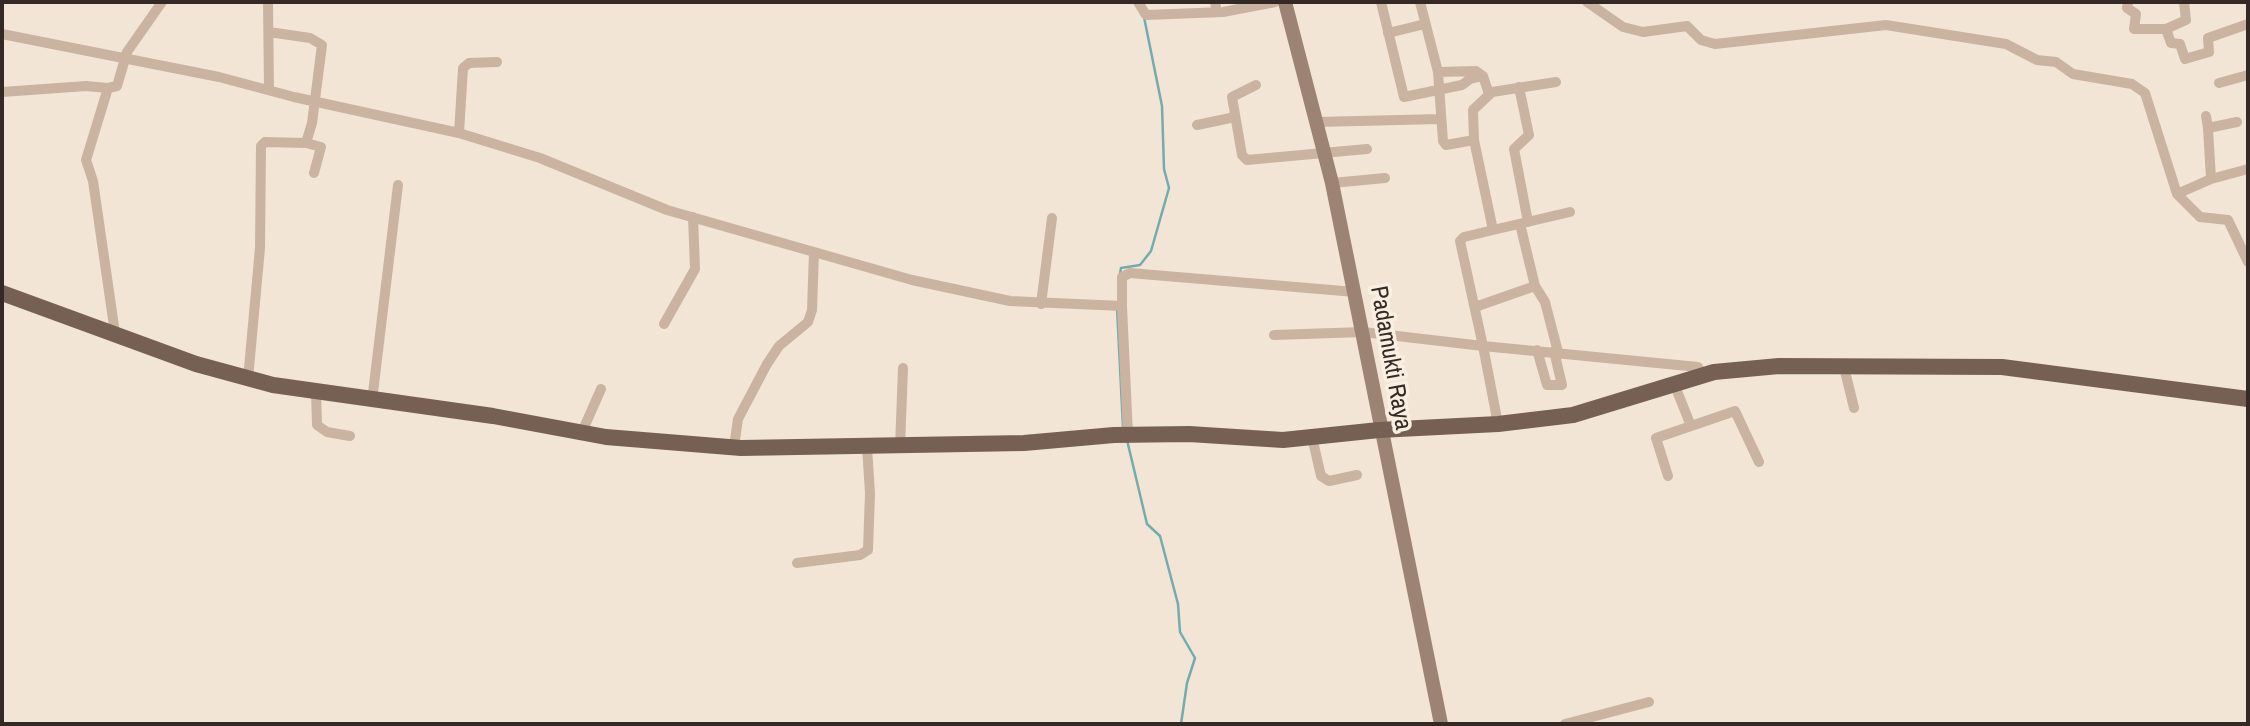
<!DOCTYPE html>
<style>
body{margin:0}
#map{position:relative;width:2250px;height:726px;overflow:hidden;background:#f2e5d5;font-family:"Archivo Narrow",sans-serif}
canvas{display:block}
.frame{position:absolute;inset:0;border:4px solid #342924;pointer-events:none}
</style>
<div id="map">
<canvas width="2250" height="726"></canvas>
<div class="frame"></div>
</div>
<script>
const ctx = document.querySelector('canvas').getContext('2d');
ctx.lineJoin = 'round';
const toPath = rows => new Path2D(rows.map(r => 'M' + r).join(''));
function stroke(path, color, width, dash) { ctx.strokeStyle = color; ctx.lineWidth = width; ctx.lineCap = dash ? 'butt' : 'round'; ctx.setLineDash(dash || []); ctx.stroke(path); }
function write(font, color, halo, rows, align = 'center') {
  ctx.font = font + ' "Archivo Narrow",sans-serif'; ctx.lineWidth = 7; ctx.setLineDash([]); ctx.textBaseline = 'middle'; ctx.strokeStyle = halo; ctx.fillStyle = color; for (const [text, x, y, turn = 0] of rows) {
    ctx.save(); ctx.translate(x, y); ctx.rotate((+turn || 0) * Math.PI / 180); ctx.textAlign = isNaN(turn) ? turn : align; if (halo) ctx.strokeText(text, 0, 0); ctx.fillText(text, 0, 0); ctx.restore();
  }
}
const stream = toPath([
 [1120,274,1121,268,1140,265,1151,251,1169,188,1164,169,1162,106,1144,17],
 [1117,308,1123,427],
 [1127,440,1147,524,1160,536,1178,604,1180,632,1195,658,1187,683,1181,724]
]);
const street = toPath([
 [268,2,269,90],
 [1138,2,1146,15,1223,12,1275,2],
 [1215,2,1217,12],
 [1381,2,1404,97,1462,85,1470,79,1483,76],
 [1420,2,1438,72,1476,71,1483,76,1489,94],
 [1587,2,1623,27,1643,32,1687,26,1701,40,1715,44,1886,25,2006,44,2037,60,2056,62,2073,74,2132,84,2145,93,2177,194],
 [2128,2,2127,8,2136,14,2134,29,2166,29,2171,43,2180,44,2185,59,2209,52,2208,38,2248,24],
 [2166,29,2186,20,2184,2],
 [269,32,310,38,322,45,312,123,306,143,321,147,314,173],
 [1388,33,1425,24],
 [2,34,219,77,294,97,459,133,540,158,667,210,912,280,1010,301,1122,306,1122,277,1130,273,1355,292],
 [2219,83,2248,75],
 [1256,85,1232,97,1242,155,1247,160,1367,149],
 [1519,87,1529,135,1514,149,1528,222],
 [2,92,86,86,108,88],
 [2206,116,2208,128],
 [1317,122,1440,119],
 [2237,122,2208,128,2211,179,2248,169],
 [1197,125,1235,117],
 [459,133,463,68,469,63,497,62],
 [1474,140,1473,110,1492,92,1556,82],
 [2211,179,2177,194,2200,217,2228,220,2248,262],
 [1332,183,1385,178],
 [1493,230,1570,212],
 [1535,286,1545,302,1558,352],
 [1041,304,1052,218],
 [1122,306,1128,435],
 [1475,307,1535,286,1520,224],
 [664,324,695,269,693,217],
 [115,333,93,181,86,160,108,88,117,86,127,52,162,2],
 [1274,335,1363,332,1483,346,1460,241,1464,237,1493,230,1474,140,1446,145,1443,141,1438,72],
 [1537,350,1547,385,1562,385,1554,351],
 [1844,367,1854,408],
 [248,379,260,248,261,146,265,142,306,143],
 [1675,386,1691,426],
 [316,392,317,425,327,432,350,436],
 [372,401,398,185],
 [1498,424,1483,346,1698,367,1704,376],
 [582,432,601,389],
 [1312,437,1321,476,1329,481,1357,475],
 [734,447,738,419,767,364,779,346,808,322,812,310,814,252],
 [900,447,903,368],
 [1668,476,1656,438,1735,411,1759,462],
 [797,563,860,555,868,550,870,493,867,447],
 [1565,724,1649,702]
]);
const secondary = toPath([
 [1285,2,1332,183,1441,724]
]);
const primary = toPath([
 [2,293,196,364,273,385,493,416,606,437,741,448,1024,443,1114,435,1189,434,1283,440,1379,430,1498,424,1573,415,1714,372,1779,366,2002,367,2248,399]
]);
const streetNames = [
 ["Padamukti Raya",1390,358,80]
];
stroke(stream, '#73acb0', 2.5);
stroke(street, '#cab4a1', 10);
stroke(secondary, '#9d8373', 14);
stroke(primary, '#766054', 16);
write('24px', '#342924', '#f9efe1', streetNames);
</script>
